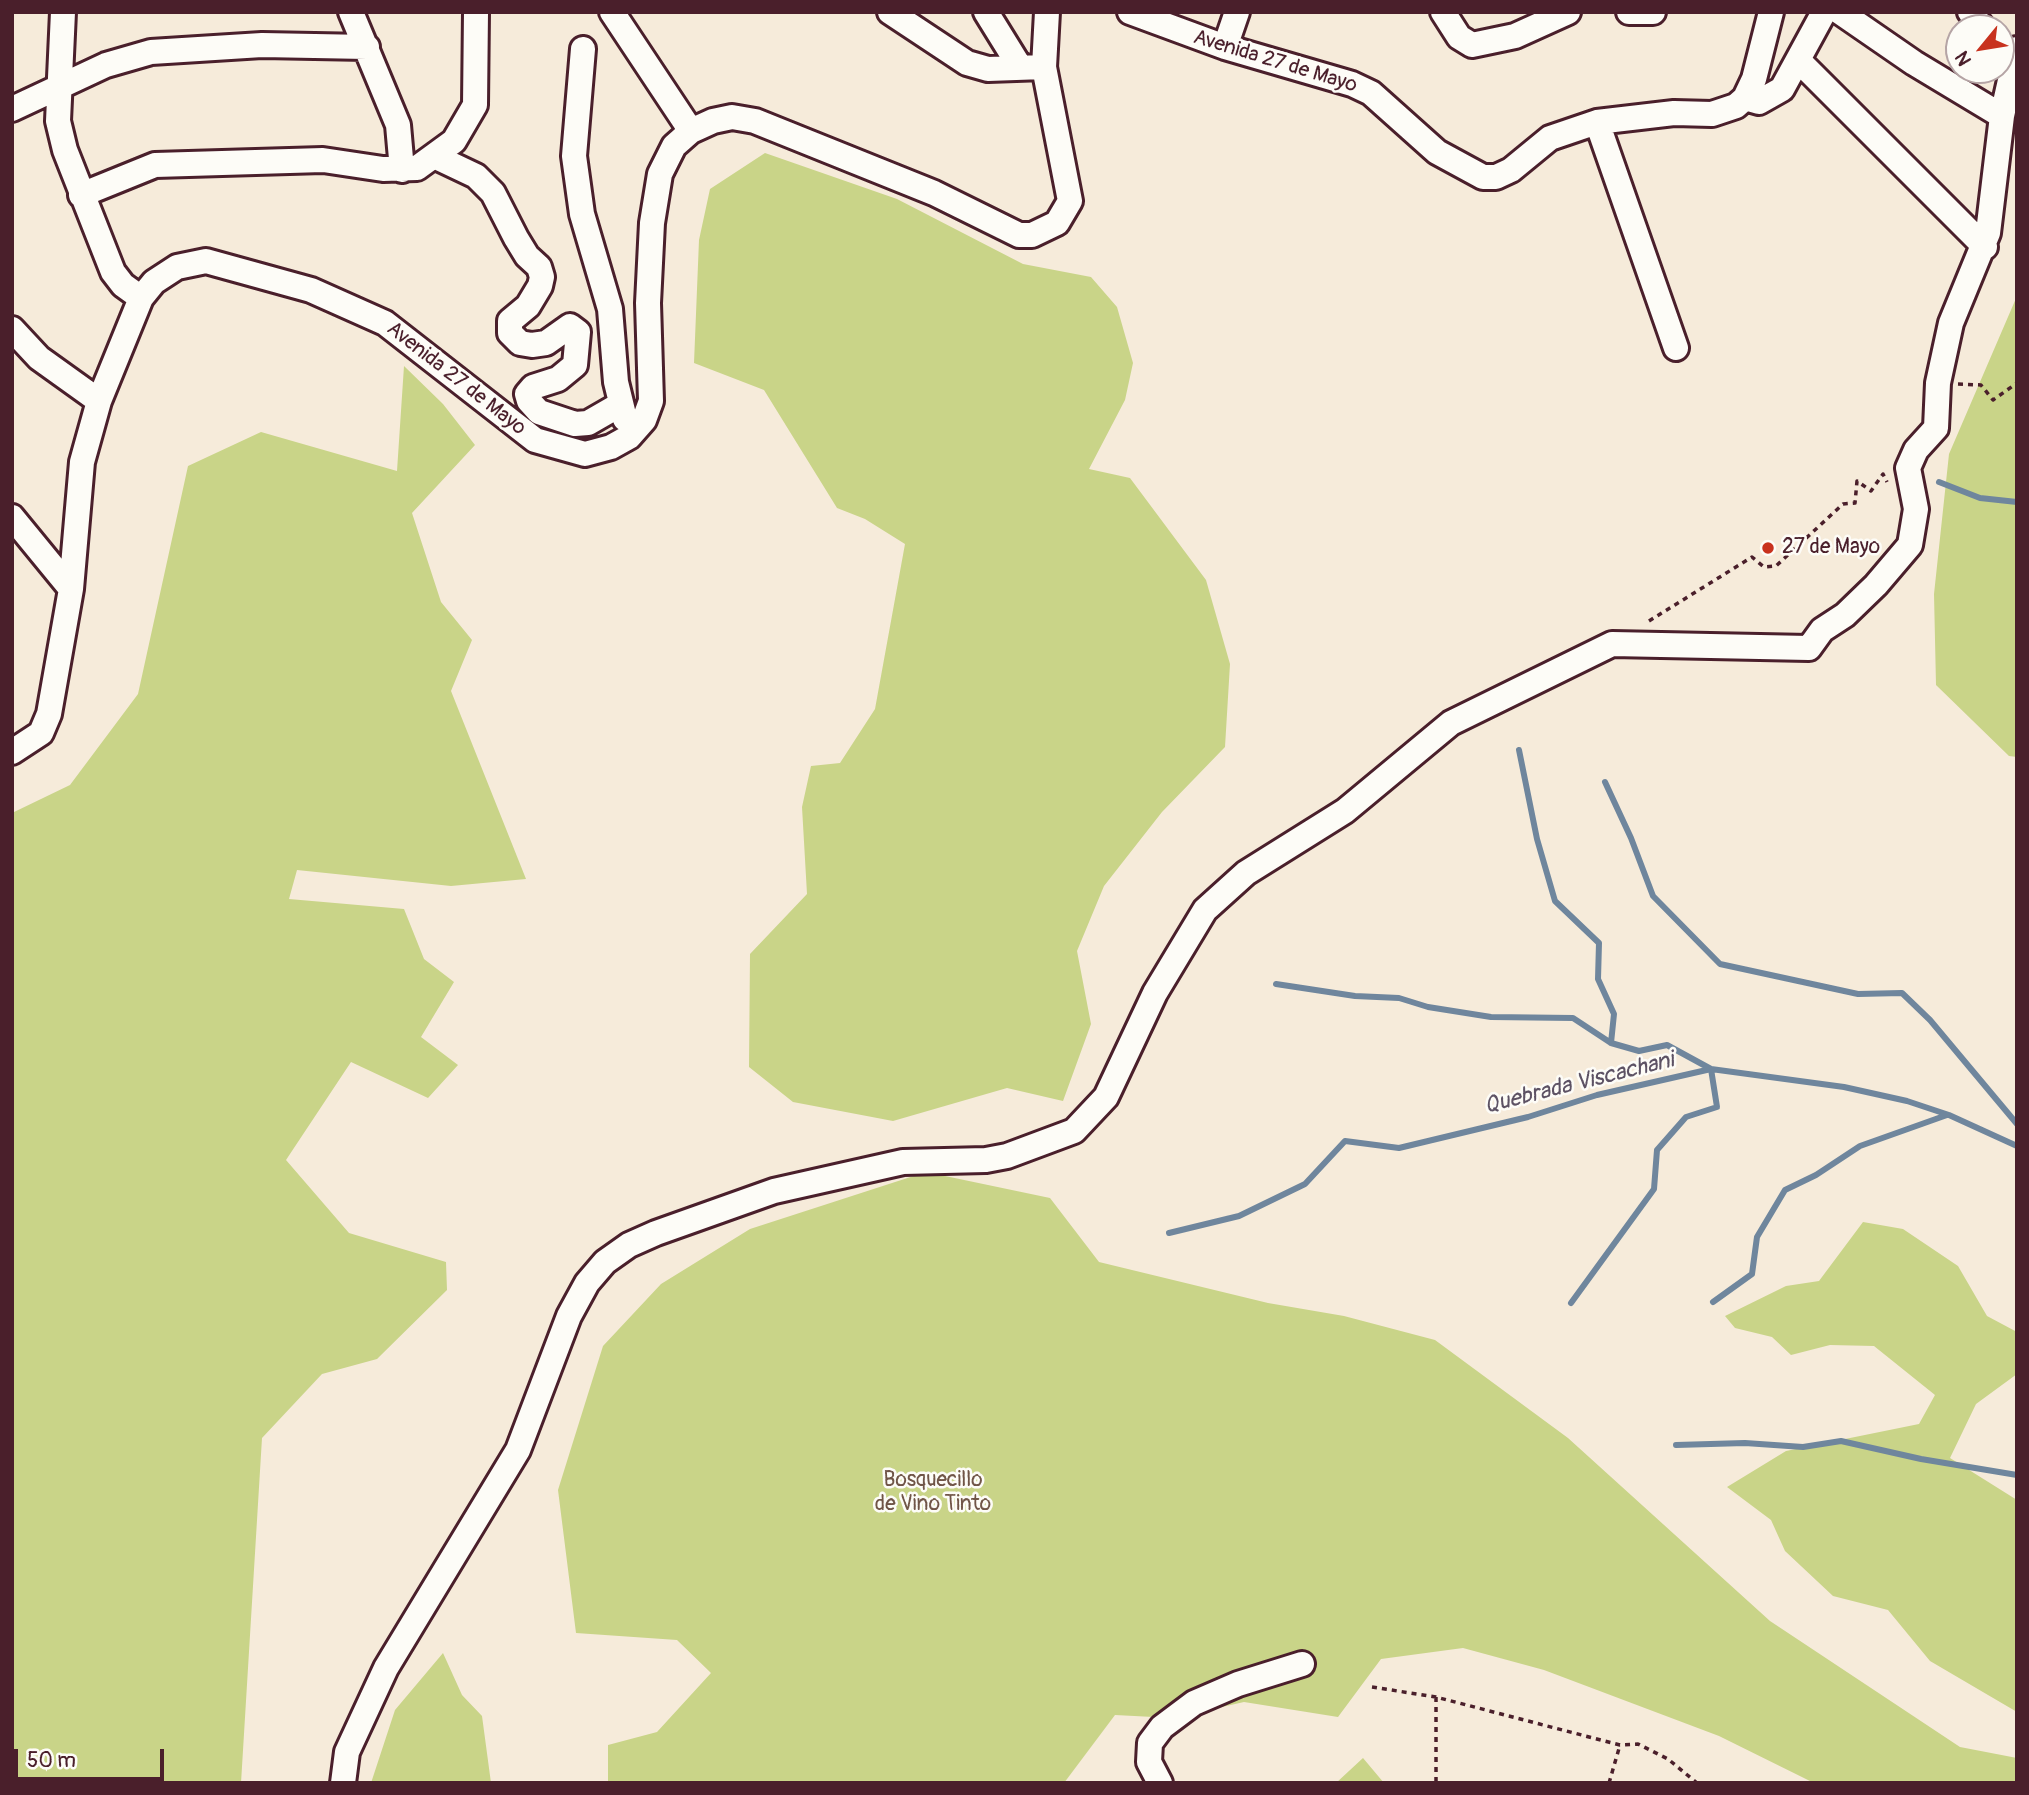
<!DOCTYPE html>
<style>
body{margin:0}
#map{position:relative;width:2029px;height:1795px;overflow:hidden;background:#f6ebda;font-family:Pangolin,sans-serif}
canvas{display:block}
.frame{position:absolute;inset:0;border:14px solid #4a1f2b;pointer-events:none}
.north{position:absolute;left:1945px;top:14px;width:70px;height:70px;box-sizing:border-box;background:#fdfcf7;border:2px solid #b5a4a5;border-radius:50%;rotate:240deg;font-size:19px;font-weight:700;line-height:28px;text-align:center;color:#4a1f2b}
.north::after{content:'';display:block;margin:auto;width:24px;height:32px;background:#c8321e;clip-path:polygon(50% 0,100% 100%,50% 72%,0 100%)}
.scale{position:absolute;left:14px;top:1749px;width:150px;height:32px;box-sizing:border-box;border:4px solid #4a1f2b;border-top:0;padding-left:9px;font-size:21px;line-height:24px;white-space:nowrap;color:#4a1f2b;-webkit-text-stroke:5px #fdfcf7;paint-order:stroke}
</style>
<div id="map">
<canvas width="2029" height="1795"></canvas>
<div class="frame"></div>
<div class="north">N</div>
<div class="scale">50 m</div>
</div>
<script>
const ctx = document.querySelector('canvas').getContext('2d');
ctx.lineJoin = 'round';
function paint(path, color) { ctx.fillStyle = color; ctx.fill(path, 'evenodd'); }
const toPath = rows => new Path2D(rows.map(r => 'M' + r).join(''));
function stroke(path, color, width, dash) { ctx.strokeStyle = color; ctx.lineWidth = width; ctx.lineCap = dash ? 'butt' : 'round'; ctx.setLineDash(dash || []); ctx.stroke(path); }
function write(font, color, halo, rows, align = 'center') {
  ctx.font = font + ' Pangolin,sans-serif'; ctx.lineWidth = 5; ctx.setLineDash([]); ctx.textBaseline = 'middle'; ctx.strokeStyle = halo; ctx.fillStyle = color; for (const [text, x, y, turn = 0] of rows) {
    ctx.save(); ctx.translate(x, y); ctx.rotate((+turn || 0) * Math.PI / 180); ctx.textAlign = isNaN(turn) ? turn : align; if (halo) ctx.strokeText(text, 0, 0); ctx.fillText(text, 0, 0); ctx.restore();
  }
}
const green = toPath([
 [765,153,897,199,1023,264,1091,277,1117,307,1133,363,1125,400,1089,469,1130,478,1206,580,1230,664,1225,747,1162,812,1104,886,1077,951,1091,1024,1063,1101,1007,1088,893,1121,793,1102,749,1067,750,954,807,894,802,807,811,766,840,763,875,709,905,544,865,519,837,508,764,390,694,363,699,240,710,189],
 [2017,296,2017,757,2009,756,1936,685,1934,594,1949,454],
 [404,366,443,404,475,445,412,513,441,602,472,640,451,691,526,879,451,886,297,870,289,899,404,909,424,959,454,982,421,1037,458,1065,428,1098,351,1062,286,1160,349,1233,446,1262,447,1290,377,1359,322,1374,262,1438,241,1783,12,1783,12,813,70,785,138,694,188,466,261,432,397,471],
 [926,1172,1050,1198,1099,1262,1268,1303,1344,1316,1435,1340,1568,1438,1770,1621,1960,1747,2017,1758,2017,1783,1814,1783,1719,1736,1544,1670,1463,1648,1381,1659,1338,1717,1244,1702,1173,1718,1115,1715,1064,1783,608,1783,608,1745,657,1732,711,1673,677,1640,576,1633,558,1490,603,1346,661,1284,750,1229],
 [1863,1222,1903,1229,1958,1266,1987,1316,2017,1332,2017,1374,1976,1404,1950,1458,2017,1500,2017,1712,1930,1661,1888,1610,1833,1596,1785,1551,1771,1520,1727,1487,1786,1451,1919,1424,1935,1395,1874,1346,1830,1345,1791,1355,1772,1337,1735,1328,1725,1316,1786,1286,1819,1281],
 [443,1653,462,1695,482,1716,491,1783,371,1783,395,1710],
 [1363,1758,1384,1783,1336,1783]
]);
const stream = toPath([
 [1939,482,1980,498,2017,502],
 [1519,750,1537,839,1555,901,1599,943,1598,979,1614,1014,1611,1043],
 [1605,782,1631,838,1653,896,1720,964,1858,994,1902,993,1930,1020,2017,1124],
 [1276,984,1355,996,1399,998,1428,1007,1491,1017,1573,1018,1611,1043,1639,1051,1667,1045,1711,1069,1717,1107,1686,1117,1657,1150,1654,1189,1571,1303],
 [1169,1233,1239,1216,1305,1184,1345,1141,1399,1148,1528,1117,1597,1095,1711,1069,1844,1087,1907,1101,1949,1115,2017,1146],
 [1713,1302,1752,1274,1757,1237,1785,1190,1816,1175,1860,1146,1947,1115],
 [1676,1445,1745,1443,1803,1447,1841,1441,1921,1459,2017,1475]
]);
const path = toPath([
 [1958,384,1981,385,1993,400,2017,383],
 [1649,621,1752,557,1764,567,1776,566,1843,504,1855,503,1857,481,1871,491,1883,474,1887,482],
 [1372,1687,1436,1697,1620,1745,1638,1744,1668,1759,1697,1783],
 [1436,1697,1436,1783],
 [1609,1783,1620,1745]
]);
const minor = toPath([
 [63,12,58,121,65,150,113,272,123,285,141,298],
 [351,12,398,125,402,170],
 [612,12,691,131],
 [890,12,967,63,988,69,1044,67],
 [986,12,1020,67],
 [1130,12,1225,47,1352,84,1371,93,1437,152,1483,177,1496,177,1511,170,1550,138,1597,122,1674,113,1712,114,1736,106,1745,98,1754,79,1771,12],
 [1443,12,1459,37,1472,45,1515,36,1568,12],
 [1629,12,1653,12],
 [1840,12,1914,63,2002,116],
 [1970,12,1983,28],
 [1225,47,1237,12],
 [583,49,574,156,582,214,610,309,616,382,625,419],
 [1800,62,1985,247],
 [1745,98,1759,102,1782,89,1824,12],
 [12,109,106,65,151,52,262,45,367,47],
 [1597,122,1676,348],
 [436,157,476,176,493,193,516,238,527,256,539,267,542,277,540,286,528,306,510,321,510,333,520,343,532,345,546,343,570,326,578,332,575,365,558,379,533,387,527,394,529,401,539,412,575,424,588,423,621,404],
 [81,195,155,165,323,160,383,169,417,168,454,141,475,105,476,12],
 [12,329,39,358,99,401],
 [12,517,71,589],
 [12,752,41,733,49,714,71,589,82,462,99,401,141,298,154,282,177,267,206,261,311,290,385,323,535,440,585,454,611,447,629,437,644,420,651,401,648,303,652,223,660,174,674,146,691,131,713,121,732,117,755,121,934,193,1019,235,1032,235,1057,223,1070,201,1044,67,1047,12],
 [343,1783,347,1752,386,1668,518,1450,569,1316,587,1283,605,1262,629,1245,656,1233,774,1191,903,1162,986,1160,1007,1156,1074,1131,1106,1097,1155,993,1205,910,1246,873,1345,811,1451,723,1612,644,1809,648,1822,630,1845,615,1876,585,1910,545,1916,509,1908,468,1916,450,1936,428,1938,383,1951,323,1988,233,2002,116,2017,49],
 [1160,1783,1149,1762,1150,1743,1162,1727,1194,1703,1238,1684,1302,1664]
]);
const markers = [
 [1768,548,7,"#c8321e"]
];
const streetNames = [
 ["Avenida 27 de Mayo",1275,62,17],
 ["Avenida 27 de Mayo",456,379,38]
];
const poiNames = [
 ["27 de Mayo",1782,548]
];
const parkNames = [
 ["Bosquecillo",933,1481],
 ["de Vino Tinto",933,1505]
];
const waterNames = [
 ["Quebrada Viscachani",1579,1084,-14]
];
paint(green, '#c9d488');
stroke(stream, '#6f869d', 6);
stroke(minor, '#4a1f2b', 30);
stroke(path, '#4a1f2b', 3.5, [5, 5]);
stroke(minor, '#fdfcf7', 24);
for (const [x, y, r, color] of markers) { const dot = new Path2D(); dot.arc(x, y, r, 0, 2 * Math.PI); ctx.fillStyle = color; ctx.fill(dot); stroke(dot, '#fdfcf7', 2.5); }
write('21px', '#4a1f2b', '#fdfcf7', streetNames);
write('21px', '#4a1f2b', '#fdfcf7', poiNames, 'left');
write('21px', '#705547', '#fdfcf7', parkNames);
write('italic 23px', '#5d5264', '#fdfcf7', waterNames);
</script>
